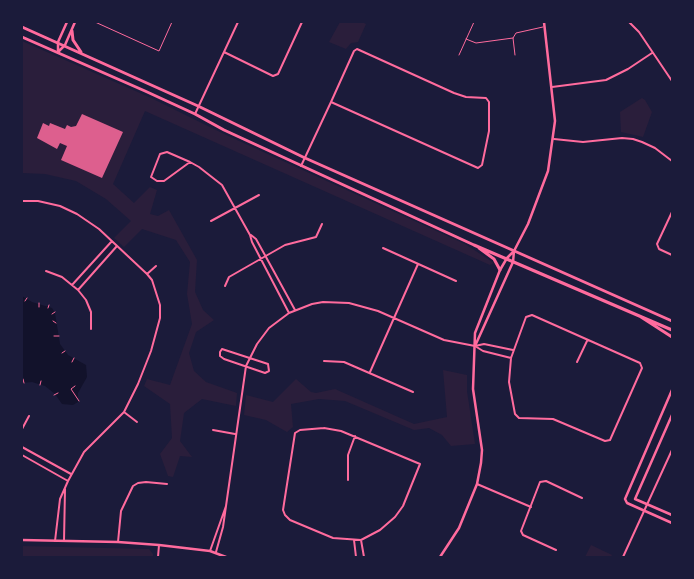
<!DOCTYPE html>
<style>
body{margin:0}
#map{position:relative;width:694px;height:579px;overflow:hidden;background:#1b1b3a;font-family:Inter,sans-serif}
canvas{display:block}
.frame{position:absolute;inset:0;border:23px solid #1b1b3a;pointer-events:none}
</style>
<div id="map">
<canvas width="694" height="579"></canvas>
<div class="frame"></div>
</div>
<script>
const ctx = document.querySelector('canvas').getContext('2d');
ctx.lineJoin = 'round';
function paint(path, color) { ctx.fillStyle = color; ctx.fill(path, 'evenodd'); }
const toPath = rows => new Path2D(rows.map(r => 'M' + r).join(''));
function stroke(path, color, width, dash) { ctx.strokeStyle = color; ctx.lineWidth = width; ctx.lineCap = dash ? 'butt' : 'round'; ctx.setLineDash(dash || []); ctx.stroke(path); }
const green = toPath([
 [340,22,362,22,366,24,358,42,351,43,346,49,329,42],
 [22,41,149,97,226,135,465,244,494,263,490,265,145,111,113,184,134,203,150,187,157,190,150,214,158,216,169,210,197,260,195,292,203,310,214,320,196,332,189,353,194,371,206,382,237,393,236,406,202,399,184,413,180,441,192,457,180,456,173,477,168,476,160,454,172,438,170,404,144,386,147,379,170,385,192,324,187,294,190,262,176,240,142,229,124,247,114,238,131,221,106,199,76,181,45,174,22,173],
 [642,98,645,100,652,112,643,137,621,132,620,112],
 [443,370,467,375,467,391,475,444,451,446,442,435,429,428,414,430,345,401,319,399,291,404,293,427,287,432,266,420,244,415,246,395,273,402,296,379,311,392,316,393,335,389,414,424,447,417],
 [591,545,612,555,611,557,585,557],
 [22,546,149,549,153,554,153,557,22,557]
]);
const water = toPath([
 [22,296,32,302,52,308,55,313,60,344,68,355,86,365,87,377,78,393,78,402,73,405,62,404,55,394,45,386,32,382,22,383]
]);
const building = toPath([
 [82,114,123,132,102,178,61,160,67,146,60,143,57,149,37,138,43,123,49,126,50,123,65,129,67,125,71,127,76,126]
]);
const path = toPath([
 [25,301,27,298],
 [39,307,39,303],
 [48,308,49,305],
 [52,314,55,312],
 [53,321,56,323],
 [54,336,59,336],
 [62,353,65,351],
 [72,362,74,358],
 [23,379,24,383],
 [40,385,41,381],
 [75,386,71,389,79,401],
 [54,395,58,393]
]);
const service = toPath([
 [95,22,159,51,172,22],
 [466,39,476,43,513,38],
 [459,55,474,22],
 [515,55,513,38,516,33,543,27]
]);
const minor = toPath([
 [629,22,639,32,672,81],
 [357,49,454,93,466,97,486,98,489,102,489,131,482,165,478,168,331,102,354,51,357,49],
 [224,52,273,76,278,74,302,22],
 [552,87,606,80,628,69,652,53],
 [195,114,238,22],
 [554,139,583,142,622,138,633,139,642,142,655,148,672,161],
 [190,162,164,181,157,181,151,177,160,154,167,152,190,162,199,167,222,185,250,235,252,242,289,313],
 [301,166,331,102],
 [22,201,38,201,60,206,77,214,99,229,147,274,152,280,160,305,160,318,151,351,138,384,124,412,84,452,68,481,60,499,55,541],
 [672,212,657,244,659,249,672,255],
 [211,221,259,195],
 [251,235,256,239,266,257,295,310],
 [383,248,456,281],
 [46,271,62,277,78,290,86,300,91,312,91,329],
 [147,274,156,266],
 [72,285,112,241],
 [225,286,229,277,285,245,316,237,322,224],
 [78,290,117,246],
 [532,315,640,363,642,368,610,440,605,441,553,419,519,418,515,414,509,382,511,358,526,317,532,315],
 [475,346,483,351,511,358],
 [222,349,268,364,269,371,265,373,224,359,220,356,220,352,222,349],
 [324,361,344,362,413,392],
 [577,362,587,341],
 [370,372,418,264],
 [124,412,137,422],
 [324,428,341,431,420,464,403,506,395,517,380,530,361,540,333,538,290,520,285,515,283,510,295,433,300,430,324,428],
 [22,429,29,416],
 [213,430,235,434],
 [22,447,71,474],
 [22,455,68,481],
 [348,480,348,455,355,436],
 [477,484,531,507],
 [354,540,356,557],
 [361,540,364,557],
 [64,541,65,489],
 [118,542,121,511,133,486,138,483,146,482,167,484],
 [556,550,523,535,521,531,540,482,546,481,582,498],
 [210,551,226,506],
 [216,552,223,527,246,366,257,344,269,328,289,313,312,304,323,302,349,303,378,311,444,340,475,346,484,344,513,350],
 [158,557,159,545],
 [623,557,672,450]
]);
const tertiary = toPath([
 [58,51,58,42,67,22],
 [58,52,65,45,75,22],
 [475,346,513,262,514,251,528,224,548,171,555,121,544,22],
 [672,390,625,499,627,503,672,523],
 [672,415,635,499,672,515],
 [22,540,118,542,159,545,210,551,226,557],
 [440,557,459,528,477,484,481,463,482,450,473,389,475,333,500,270,507,258,514,251]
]);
const secondary = toPath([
 [22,27,198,106,305,158,672,321],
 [72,31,73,40,81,52],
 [22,37,145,91,195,114,224,130,474,245,672,330],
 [479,248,494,259,500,270],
 [641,317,672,337]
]);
paint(green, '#2a1e3b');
paint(water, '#12122b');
paint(building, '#dd5f8e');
stroke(path, '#ff6b9d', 1);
stroke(service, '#ff6b9d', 1);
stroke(minor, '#ff6b9d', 2);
stroke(tertiary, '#ff6b9d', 2.5);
stroke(secondary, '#ff6b9d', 3);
</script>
